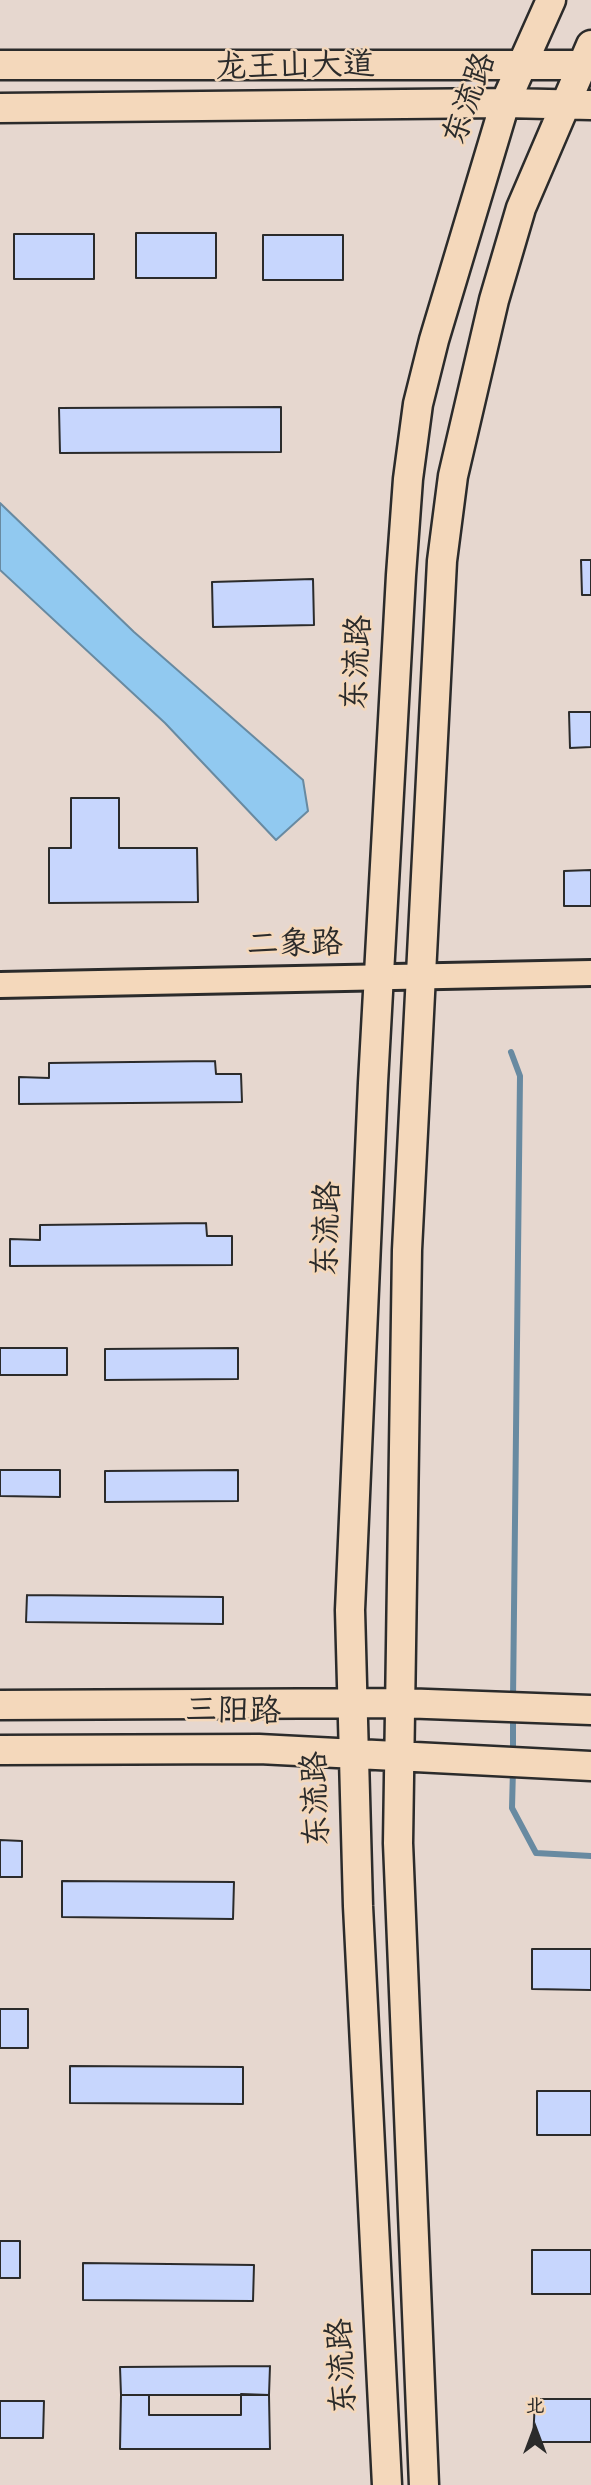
<!DOCTYPE html>
<meta charset="utf-8">
<style>
body{margin:0}
#map{position:relative;width:591px;height:2485px;overflow:hidden;background:#e6d7cf;font-family:"Indie Flower","LXGW WenKai TC",sans-serif}
canvas{display:block}
.north{position:absolute;left:500px;top:2394px;width:70px;height:70px;-webkit-text-stroke:5px #f4d8bb;paint-order:stroke;rotate:0deg;font-size:19px;font-weight:700;line-height:28px;text-align:center;color:#2b2b2b}
.north::after{content:'';display:block;margin:auto;width:24px;height:32px;background:#2b2b2b;clip-path:polygon(50% 0,100% 100%,50% 72%,0 100%)}
</style>
<div id="map">
<canvas width="591" height="2485"></canvas>
<div class="north">北</div>
</div>
<script>
const ctx = document.querySelector('canvas').getContext('2d');
ctx.lineJoin = 'round';
function paint(path, color) { ctx.fillStyle = color; ctx.fill(path, 'evenodd'); }
const toPath = rows => new Path2D(rows.map(r => 'M' + r).join(''));
function stroke(path, color, width, dash) { ctx.strokeStyle = color; ctx.lineWidth = width; ctx.lineCap = dash ? 'butt' : 'round'; ctx.setLineDash(dash || []); ctx.stroke(path); }
function write(font, color, halo, rows, align = 'center') {
  ctx.font = font + ' "Indie Flower","LXGW WenKai TC",sans-serif'; ctx.lineWidth = 5; ctx.setLineDash([]); ctx.textBaseline = 'middle'; ctx.strokeStyle = halo; ctx.fillStyle = color; for (const [text, x, y, turn = 0] of rows) {
    ctx.save(); ctx.translate(x, y); ctx.rotate((+turn || 0) * Math.PI / 180); ctx.textAlign = isNaN(turn) ? turn : align; if (halo) ctx.strokeText(text, 0, 0); ctx.fillText(text, 0, 0); ctx.restore();
  }
}
const water = toPath([
 [0,503,134,632,303,780,308,811,276,840,165,723,0,570,0,503]
]);
const stream = toPath([
 [511,1052,520,1076,513,1699],
 [513,1755,513,1713],
 [513,1769,512,1808,536,1853,591,1856]
]);
const building = toPath([
 [136,233,216,233,216,278,136,278,136,233],
 [14,234,94,234,94,279,14,279,14,234],
 [263,235,343,235,343,280,263,280,263,235],
 [281,407,281,452,60,453,59,408,281,407],
 [581,560,591,560,591,595,582,595,581,560],
 [313,579,314,625,213,627,212,582,313,579],
 [569,712,591,712,591,747,570,748,569,712],
 [71,798,119,798,119,848,197,848,198,902,49,903,49,848,71,848,71,798],
 [591,870,591,906,564,906,564,871,591,870],
 [215,1061,216,1074,241,1074,242,1102,19,1104,19,1077,49,1078,49,1063,215,1061],
 [206,1223,207,1236,232,1236,232,1265,10,1266,10,1239,40,1240,40,1225,206,1223],
 [0,1348,67,1348,67,1375,0,1375,0,1348],
 [238,1348,238,1379,105,1380,105,1349,238,1348],
 [0,1470,60,1470,60,1497,0,1496,0,1470],
 [238,1470,238,1501,105,1502,105,1471,238,1470],
 [27,1595,223,1597,223,1624,26,1622,27,1595],
 [0,1840,22,1841,22,1877,0,1877,0,1840],
 [62,1881,234,1882,233,1919,62,1917,62,1881],
 [532,1949,591,1949,591,1990,532,1989,532,1949],
 [0,2009,28,2009,28,2048,0,2048,0,2009],
 [70,2066,243,2067,243,2104,70,2103,70,2066],
 [537,2091,591,2091,591,2135,537,2135,537,2091],
 [0,2241,20,2241,20,2278,0,2278,0,2241],
 [532,2250,591,2250,591,2294,532,2294,532,2250],
 [83,2263,254,2265,253,2301,83,2300,83,2263],
 [270,2366,269,2395,121,2395,120,2367,270,2366],
 [241,2394,269,2395,270,2449,120,2449,121,2395,149,2395,149,2415,241,2415,241,2394],
 [535,2399,591,2399,591,2442,533,2442,535,2399],
 [0,2401,44,2401,43,2438,0,2438,0,2401]
]);
const tertiary = toPath([
 [0,985,591,973]
]);
const secondary = toPath([
 [0,65,591,65],
 [0,108,505,103,591,105],
 [0,1705,400,1703,591,1710],
 [0,1750,259,1749,591,1766],
 [387,2485,358,1906,350,1610,373,1083,401,575,408,479,418,404,434,340,505,103,551,0],
 [424,2485,398,1843,407,1250,442,561,453,476,494,300,521,208,591,45]
]);
const streetNames = [
 ["龙王山大道",295,70,-1],
 ["东流路",473,100,-70],
 ["东流路",361,663,-87],
 ["二象路",295,948,-1],
 ["东流路",331,1229,-88],
 ["三阳路",233,1715,1],
 ["东流路",320,1799,-92],
 ["东流路",346,2366,-93]
];
paint(water, '#91c9f0');
stroke(water, '#688aa1', 2);
stroke(stream, '#688aa1', 6);
paint(building, '#c7d6fd');
stroke(building, '#2b2b2b', 2);
stroke(tertiary, '#2b2b2b', 30);
stroke(secondary, '#2b2b2b', 33);
stroke(tertiary, '#f4d8bb', 24);
stroke(secondary, '#f4d8bb', 28);
write('32px', '#2b2b2b', '#f4d8bb', streetNames);
</script>
